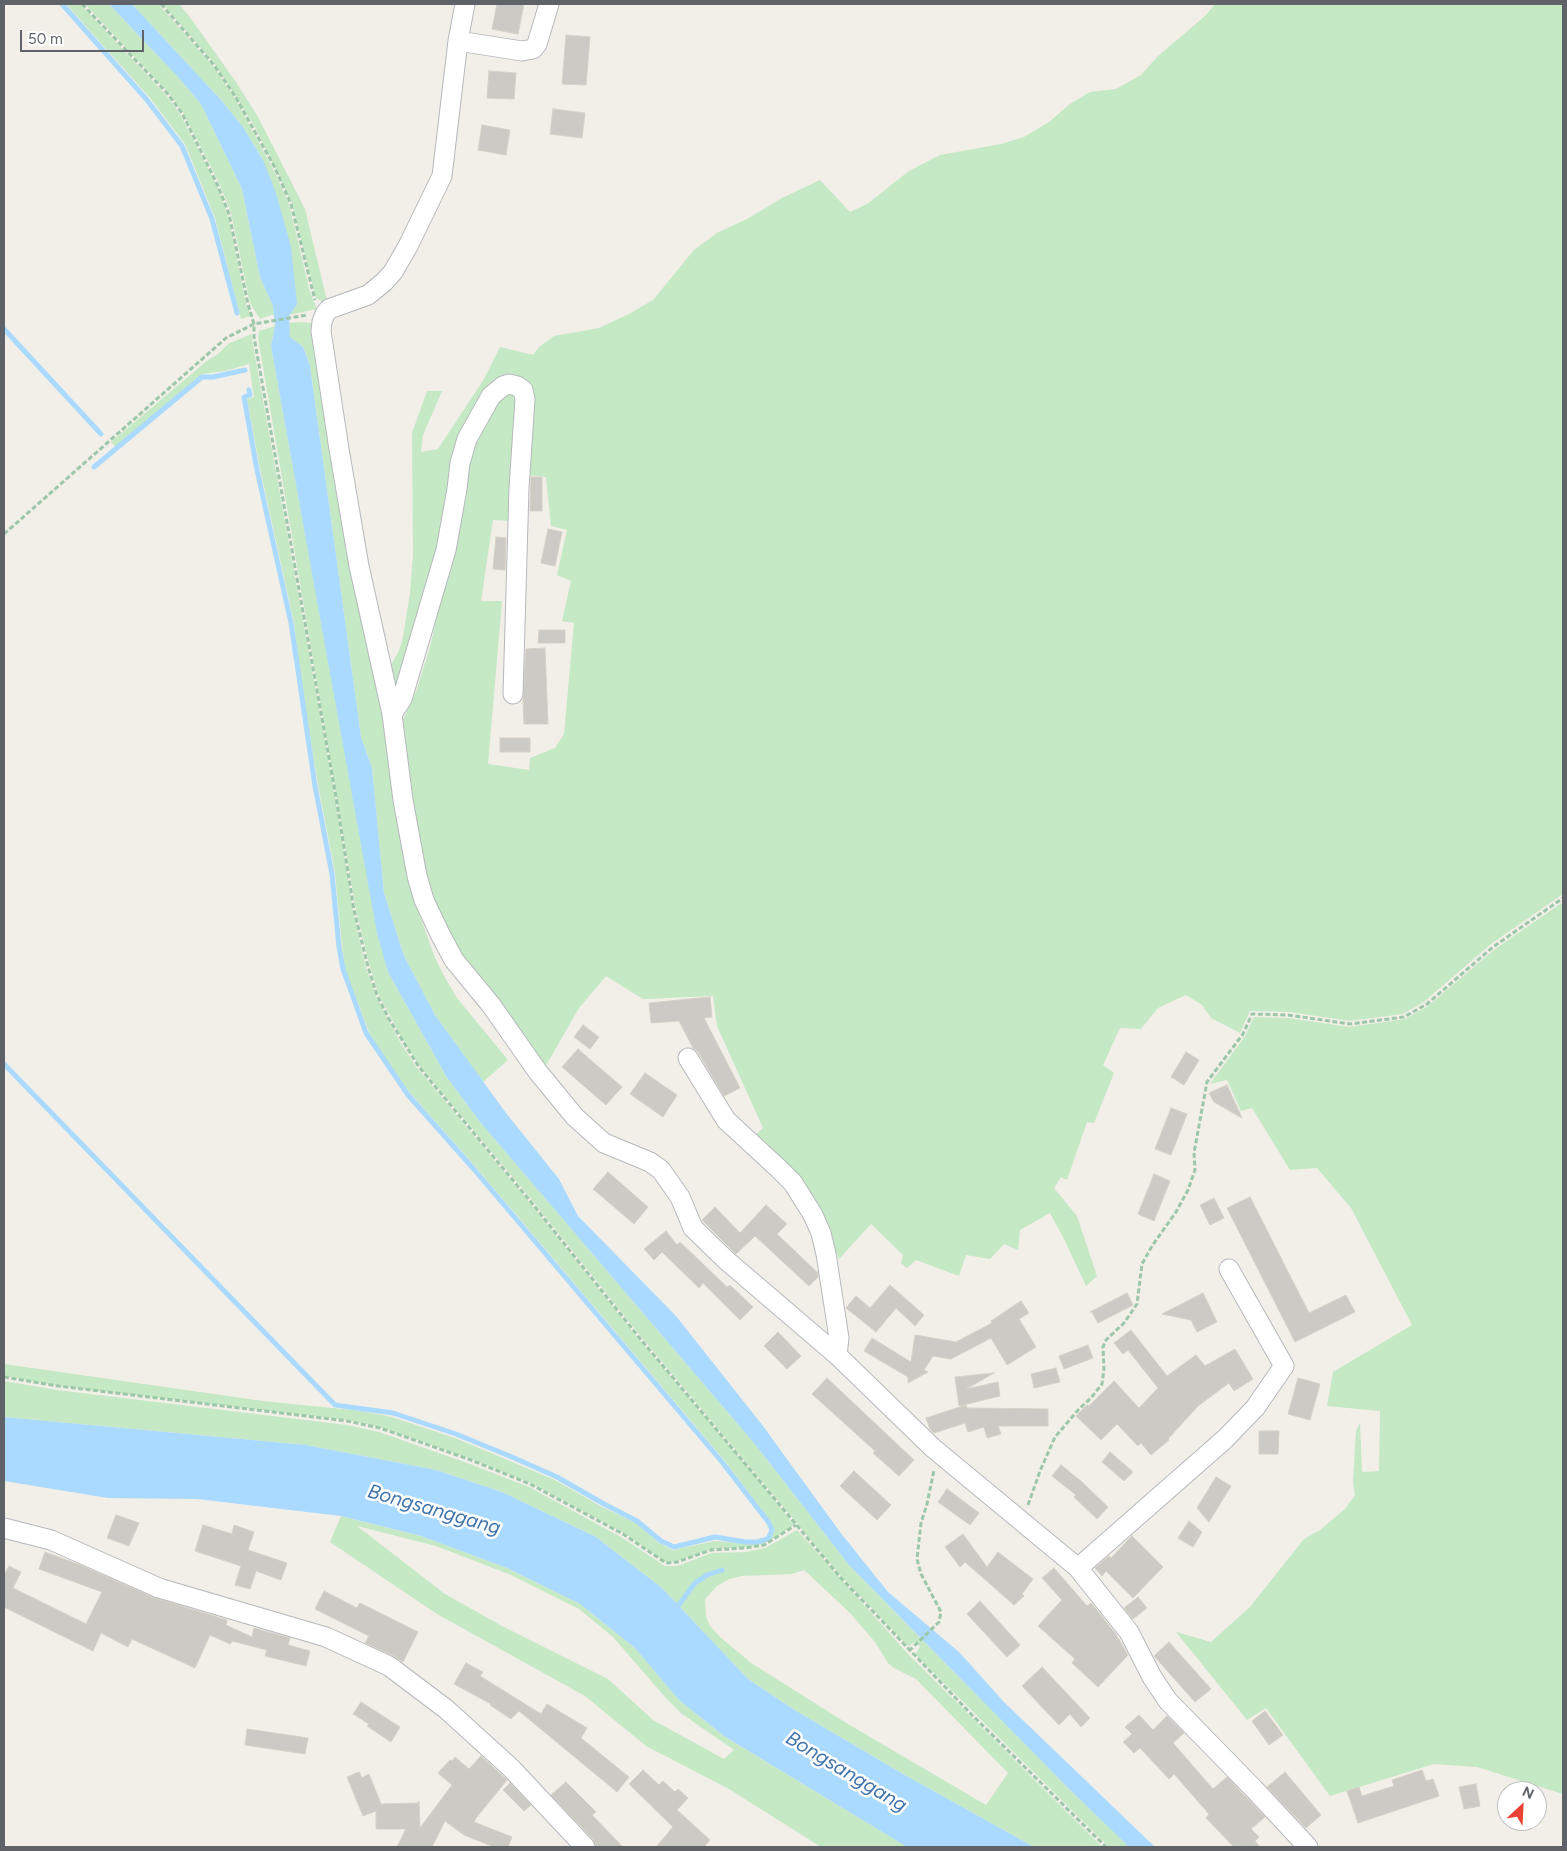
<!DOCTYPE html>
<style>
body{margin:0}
#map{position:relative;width:1567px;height:1851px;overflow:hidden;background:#f1efe8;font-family:Figtree,sans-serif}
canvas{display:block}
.frame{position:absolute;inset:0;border:5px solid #5f6368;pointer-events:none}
.north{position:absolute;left:1497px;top:1781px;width:50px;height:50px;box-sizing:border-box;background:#fff;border:1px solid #bfc1c3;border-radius:50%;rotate:25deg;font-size:14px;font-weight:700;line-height:20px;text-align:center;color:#5f6368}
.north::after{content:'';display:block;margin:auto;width:18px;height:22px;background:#ea4335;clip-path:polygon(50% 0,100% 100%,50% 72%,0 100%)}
.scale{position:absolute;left:20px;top:30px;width:124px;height:22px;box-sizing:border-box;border:2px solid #5f6368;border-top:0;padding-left:6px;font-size:15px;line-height:18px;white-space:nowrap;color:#5f6368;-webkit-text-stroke:4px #fff;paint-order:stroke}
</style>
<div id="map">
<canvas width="1567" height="1851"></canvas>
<div class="frame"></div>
<div class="north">N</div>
<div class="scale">50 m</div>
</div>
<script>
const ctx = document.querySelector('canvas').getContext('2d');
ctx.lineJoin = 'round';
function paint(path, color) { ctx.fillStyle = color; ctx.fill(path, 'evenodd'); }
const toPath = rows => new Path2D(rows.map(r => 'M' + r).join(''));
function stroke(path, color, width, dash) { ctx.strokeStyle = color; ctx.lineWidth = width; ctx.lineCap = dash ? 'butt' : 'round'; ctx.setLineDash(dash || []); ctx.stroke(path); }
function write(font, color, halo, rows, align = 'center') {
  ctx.font = font + ' Figtree,sans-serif'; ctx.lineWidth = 5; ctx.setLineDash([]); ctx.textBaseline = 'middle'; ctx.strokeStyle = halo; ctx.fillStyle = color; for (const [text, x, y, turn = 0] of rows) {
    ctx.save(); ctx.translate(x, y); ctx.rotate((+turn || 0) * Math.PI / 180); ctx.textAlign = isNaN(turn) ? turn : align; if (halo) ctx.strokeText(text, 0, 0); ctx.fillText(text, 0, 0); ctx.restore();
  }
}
const green = toPath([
 [66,4,80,4,165,94,180,114,217,186,228,215,246,304,251,316,241,319,215,218,185,144,150,98],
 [85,4,109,4,179,78,201,104,242,189,260,277,273,306,274,314,260,319,250,303,231,213,220,185,183,112,168,92],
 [132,4,158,4,213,66,234,97,272,167,289,204,310,292,317,309,289,315,263,160,243,127,221,100],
 [163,4,179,4,189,16,236,82,258,117,305,209,326,297,330,301,329,306,316,298,292,203,255,127,215,64],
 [1215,4,1563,4,1563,894,1491,944,1425,1001,1403,1014,1350,1021,1289,1012,1250,1011,1240,1033,1211,1018,1202,1005,1186,995,1158,1008,1141,1029,1120,1028,1103,1065,1114,1073,1094,1123,1087,1122,1067,1180,1061,1177,1054,1188,1077,1216,1097,1276,1086,1286,1063,1237,1050,1213,1020,1230,1018,1250,1004,1244,990,1259,966,1255,959,1276,916,1260,907,1268,901,1263,903,1255,871,1224,839,1259,824,1222,792,1174,751,1139,763,1128,717,1026,713,996,643,999,606,976,579,1008,544,1069,500,1011,460,961,444,934,424,881,410,802,401,724,416,692,430,647,459,519,464,464,467,449,473,436,500,394,507,392,515,395,519,408,513,521,493,520,481,601,502,601,488,764,529,770,530,758,555,748,564,734,574,623,562,621,571,581,557,575,567,530,551,526,546,477,528,475,533,399,527,385,514,377,507,378,500,380,494,385,465,432,457,456,453,475,452,491,445,547,399,696,394,699,388,670,399,651,403,637,410,593,413,555,412,433,427,391,442,391,423,435,421,452,438,449,484,379,500,347,533,355,539,347,554,336,599,328,629,314,653,300,694,250,717,233,747,219,782,198,820,180,850,212,867,204,909,171,940,155,1001,144,1024,137,1049,122,1070,104,1090,92,1116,89,1141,75,1157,57,1206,15],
 [299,322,312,323,316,328,416,905,435,958,444,976,457,998,508,1060,483,1082,435,1015,404,956,384,893,372,768,361,737,310,366,303,347,290,337,289,323],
 [275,326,271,346,336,702,388,972,446,1076,480,1122,754,1443,849,1565,1069,1789,1129,1847,1109,1847,915,1654,920,1647,916,1642,908,1646,842,1577,639,1334,532,1200,420,1066,403,1040,379,995,370,967,356,910,258,338,259,331],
 [251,334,335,797,353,911,366,968,376,996,400,1042,417,1068,530,1203,637,1337,757,1478,794,1525,779,1535,763,1544,746,1547,711,1549,677,1561,666,1562,624,1533,531,1483,471,1459,380,1427,348,1420,58,1386,4,1376,4,1364,263,1401,362,1411,392,1417,455,1438,555,1480,602,1507,636,1523,659,1543,673,1550,715,1541,758,1544,769,1539,774,1530,771,1522,724,1460,474,1165,410,1093,385,1059,369,1032,345,969,342,946,335,873,318,785,299,668,294,623,260,469,247,399,254,397,249,364,225,371,202,374,116,447,111,442,208,360,218,354,228,344],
 [1563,902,1563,1794,1477,1767,1434,1764,1330,1796,1266,1708,1247,1720,1176,1632,1211,1642,1250,1607,1304,1539,1320,1530,1345,1509,1355,1495,1353,1482,1356,1431,1360,1423,1362,1472,1379,1471,1380,1411,1327,1406,1333,1372,1412,1325,1351,1208,1317,1168,1290,1170,1252,1108,1241,1111,1227,1080,1210,1084,1245,1036,1254,1017,1288,1018,1350,1027,1405,1019,1428,1006,1495,949],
 [4,1381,57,1390,347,1425,379,1432,470,1464,529,1487,621,1537,665,1566,677,1566,712,1553,746,1552,765,1548,797,1530,908,1654,1102,1847,1034,1847,896,1770,793,1709,748,1679,662,1588,596,1537,502,1492,436,1470,306,1445,4,1417],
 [804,1570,850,1613,875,1642,888,1663,894,1668,916,1679,1008,1773,986,1805,848,1724,751,1663,720,1637,710,1626,706,1617,705,1599,717,1586,729,1579,742,1576,792,1574],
 [341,1516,421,1536,507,1568,580,1604,635,1648,679,1700,724,1736,907,1847,821,1847,729,1789,646,1746,585,1696,437,1614,330,1542],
 [357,1526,436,1546,511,1575,579,1609,613,1637,665,1697,682,1714,734,1750,724,1759,653,1720,608,1679,502,1626,445,1594]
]);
const water = toPath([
 [109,4,132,4,221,100,243,127,263,160,276,193,291,247,297,304,289,316,290,337,303,347,310,366,361,737,372,768,384,893,404,956,435,1015,506,1113,559,1179,578,1216,676,1316,763,1426,840,1532,888,1592,959,1652,1004,1702,1155,1847,1129,1847,1069,1789,849,1565,754,1443,480,1122,446,1076,388,972,377,933,271,346,275,326,273,306,260,277,242,189,201,104,179,78],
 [4,1417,306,1445,436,1470,502,1492,596,1537,662,1588,748,1679,793,1709,896,1770,1034,1847,907,1847,724,1736,679,1700,635,1648,580,1604,507,1568,421,1536,341,1516,197,1499,108,1498,4,1481]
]);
const stream = toPath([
 [62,4,147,100,182,146,212,219,237,313],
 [4,329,101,434],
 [94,467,202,377,213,377,245,370],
 [4,1064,335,1405,393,1413,456,1434,512,1457,557,1477,604,1504,637,1521,661,1541,674,1547,715,1537,746,1542,757,1542,768,1539,772,1530,769,1523,722,1462,472,1167,408,1095,366,1033,343,969,339,947,332,874,315,786,291,623,257,470,244,397,250,395,249,390],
 [678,1606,695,1583,707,1575,722,1570]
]);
const building = toPath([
 [497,4,524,4,518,34,492,29,497,4],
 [566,35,590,37,586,85,562,84,566,35],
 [489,71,516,73,514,99,487,98,489,71],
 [553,109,585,113,582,138,550,134,553,109],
 [482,125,510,130,506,155,478,150,482,125],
 [531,477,542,477,542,511,530,511,531,477],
 [548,529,562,532,555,566,541,563,548,529],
 [496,537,506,538,505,570,493,569,496,537],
 [539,630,565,630,565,643,538,643,539,630],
 [545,648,548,724,524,724,523,698,526,649,545,648],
 [500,738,530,738,530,752,500,752,500,738],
 [710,997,712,1017,704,1018,740,1088,724,1096,698,1052,693,1048,679,1021,651,1023,649,1003,710,997],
 [583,1025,599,1037,590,1049,574,1037,583,1025],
 [578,1049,622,1087,606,1105,562,1067,578,1049],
 [1186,1052,1199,1060,1184,1085,1171,1077,1186,1052],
 [645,1073,677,1095,663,1117,630,1094,645,1073],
 [1227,1085,1242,1118,1214,1102,1209,1093,1227,1085],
 [1171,1108,1187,1114,1171,1155,1155,1149,1171,1108],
 [608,1172,648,1207,634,1224,593,1189,608,1172],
 [1154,1174,1170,1181,1154,1221,1138,1214,1154,1174],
 [1250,1197,1309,1313,1346,1295,1355,1312,1295,1342,1227,1208,1250,1197],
 [1214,1198,1224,1218,1210,1225,1200,1205,1214,1198],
 [766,1205,787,1224,777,1234,818,1273,818,1277,809,1286,755,1236,736,1254,702,1220,715,1207,740,1233,766,1205],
 [666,1231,677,1245,680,1242,727,1287,730,1285,753,1307,740,1320,703,1283,699,1288,662,1252,654,1260,644,1249,666,1231],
 [890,1285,924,1315,915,1326,896,1308,876,1332,846,1308,856,1296,870,1308,890,1285],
 [1127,1293,1133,1305,1098,1323,1092,1312,1090,1312,1127,1293],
 [1203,1293,1217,1322,1197,1332,1191,1320,1162,1314,1203,1293],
 [1021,1301,1029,1313,1019,1319,1036,1347,1007,1365,991,1338,951,1359,933,1356,924,1370,928,1372,908,1383,908,1377,864,1351,872,1338,911,1362,915,1335,956,1342,992,1323,991,1321,1021,1301],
 [1131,1330,1167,1376,1196,1355,1205,1366,1235,1349,1253,1379,1234,1391,1229,1383,1198,1406,1168,1439,1169,1440,1151,1455,1141,1443,1138,1446,1117,1424,1101,1440,1076,1416,1087,1405,1089,1406,1114,1381,1139,1408,1158,1388,1128,1350,1123,1354,1114,1343,1131,1330],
 [778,1332,801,1356,787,1369,764,1346,778,1332],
 [1088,1345,1093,1358,1064,1369,1059,1356,1088,1345],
 [1056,1368,1060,1382,1034,1388,1031,1374,1056,1368],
 [994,1373,966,1389,998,1382,1000,1396,959,1406,955,1377,994,1373],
 [827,1378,914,1460,899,1476,873,1453,875,1451,812,1394,827,1378],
 [1298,1378,1320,1384,1310,1420,1288,1414,1298,1378],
 [966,1405,967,1408,1048,1409,1048,1426,998,1426,1001,1434,987,1438,984,1427,968,1432,965,1423,934,1433,930,1429,926,1418,966,1405],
 [1259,1431,1279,1431,1278,1454,1259,1454,1259,1431],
 [1110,1452,1133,1472,1124,1481,1102,1462,1110,1452],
 [1061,1465,1082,1482,1108,1507,1097,1519,1074,1497,1076,1495,1052,1476,1061,1465],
 [854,1471,891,1505,877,1520,840,1486,854,1471],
 [1216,1477,1231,1486,1209,1522,1197,1508,1216,1477],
 [947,1489,979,1513,970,1525,938,1502,947,1489],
 [116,1515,139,1523,129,1546,107,1538,116,1515],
 [1189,1521,1202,1532,1193,1547,1178,1538,1189,1521],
 [203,1525,232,1534,234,1525,254,1532,248,1550,287,1563,281,1580,256,1571,250,1589,235,1585,241,1566,195,1551,203,1525],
 [963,1534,987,1567,998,1552,1033,1579,1022,1594,1024,1596,1014,1605,965,1562,960,1567,945,1547,963,1534],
 [1132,1536,1163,1567,1133,1598,1106,1571,1102,1576,1095,1568,1109,1556,1111,1558,1132,1536],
 [45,1552,80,1565,155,1598,227,1620,226,1625,252,1637,254,1628,290,1638,288,1645,310,1651,306,1666,265,1656,267,1650,232,1641,230,1644,210,1635,195,1668,132,1639,128,1647,101,1633,93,1651,4,1607,4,1576,9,1566,21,1572,13,1588,86,1624,102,1592,39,1569,45,1552],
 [1054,1568,1087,1606,1091,1603,1115,1633,1128,1655,1098,1687,1072,1663,1075,1659,1038,1626,1062,1600,1042,1578,1054,1568],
 [324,1591,357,1608,360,1603,418,1632,403,1662,394,1656,365,1643,369,1636,315,1609,324,1591],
 [1138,1597,1147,1608,1133,1619,1124,1608,1138,1597],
 [980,1601,1020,1645,1007,1657,967,1614,980,1601],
 [1169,1642,1211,1689,1195,1702,1154,1656,1169,1642],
 [466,1663,483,1672,480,1676,541,1714,547,1704,587,1728,581,1738,629,1777,617,1792,519,1711,511,1719,490,1705,491,1704,454,1684,466,1663],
 [1042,1667,1090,1718,1081,1727,1070,1714,1059,1725,1022,1686,1042,1667],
 [361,1702,400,1727,391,1742,367,1726,369,1724,353,1714,361,1702],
 [1265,1711,1283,1735,1269,1745,1252,1721,1265,1711],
 [1139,1715,1153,1730,1167,1716,1184,1733,1173,1743,1213,1789,1227,1777,1265,1817,1251,1829,1259,1837,1255,1841,1260,1847,1234,1847,1206,1818,1209,1814,1174,1774,1169,1779,1140,1748,1134,1753,1123,1742,1132,1734,1125,1727,1139,1715],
 [247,1729,308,1738,305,1754,245,1745,247,1729],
 [481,1756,507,1780,476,1818,474,1822,512,1837,508,1847,494,1847,464,1835,445,1821,432,1847,397,1847,406,1829,376,1829,376,1811,363,1816,347,1777,359,1772,362,1778,369,1774,381,1804,418,1803,419,1801,420,1828,452,1785,438,1773,450,1760,452,1761,455,1757,469,1769,481,1756],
 [643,1770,659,1785,663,1781,675,1792,678,1789,688,1798,677,1810,710,1840,704,1847,656,1847,673,1827,629,1784,643,1770],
 [1422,1770,1426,1781,1433,1779,1439,1796,1358,1823,1347,1791,1359,1787,1362,1796,1394,1786,1392,1780,1422,1770],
 [1285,1772,1321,1815,1306,1828,1267,1787,1285,1772],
 [566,1782,596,1812,592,1815,623,1847,596,1847,593,1839,551,1795,566,1782],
 [510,1783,531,1805,524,1811,503,1790,510,1783],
 [1476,1784,1480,1806,1464,1809,1459,1787,1476,1784]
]);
const path = toPath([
 [82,4,167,93,182,113,218,186,229,214,248,304,254,324,254,337,336,797,354,910,368,967,377,995,389,1019,419,1067,531,1202,638,1336,841,1578,969,1712,1106,1847],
 [161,4,214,65,235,96,274,166,291,204,315,300],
 [4,534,226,338,254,324,307,315],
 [4,1377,58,1386,347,1421,380,1428,471,1460,530,1484,623,1534,666,1563,677,1562,711,1550,745,1548,764,1545,796,1525],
 [1028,1505,1040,1471,1055,1437,1079,1409,1091,1398,1102,1384,1104,1369,1103,1347,1106,1340,1124,1323,1137,1304,1142,1264,1152,1246,1176,1212,1188,1190,1195,1170,1194,1153,1207,1082,1243,1034,1252,1014,1288,1015,1350,1024,1404,1017,1427,1004,1493,947,1563,898],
 [909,1651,939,1622,941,1612,921,1574,917,1559,921,1523,927,1504,934,1470]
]);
const street = toPath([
 [465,4,458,41,442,176,408,246,393,272,384,282,368,295,329,309,325,314,322,322,321,331,339,449,359,566,392,714,403,800,417,876,424,900,440,934,454,960,491,1005,538,1072,575,1117,604,1143,650,1162,661,1170,680,1197,693,1228,726,1260,837,1355,933,1448,1078,1568,1129,1632,1152,1677,1168,1701,1254,1789,1308,1847],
 [458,41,522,51,533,49,537,44,549,4],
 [392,714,402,699,446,550,457,489,460,463,467,439,491,396,503,386,509,384,517,386,523,390,525,399,519,488,513,694],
 [688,1058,726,1120,778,1168,793,1183,813,1215,821,1233,826,1254,839,1338,837,1355],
 [4,1528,51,1540,159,1588,326,1637,389,1666,446,1709,511,1768,585,1847],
 [1078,1568,1225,1439,1255,1408,1284,1366,1229,1269]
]);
const waterNames = [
 ["Bongsanggang",434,1510,16],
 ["Bongsanggang",846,1772,31]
];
paint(green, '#c5e8c5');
paint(water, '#aadaff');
stroke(stream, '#aadaff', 5);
paint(building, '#cccac5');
stroke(building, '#d6d1c6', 1);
stroke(street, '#b5b8bc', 21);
stroke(path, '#9cc7a9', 3, [5, 2.5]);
stroke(street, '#fff', 19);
write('italic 20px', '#4174aa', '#fff', waterNames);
</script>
